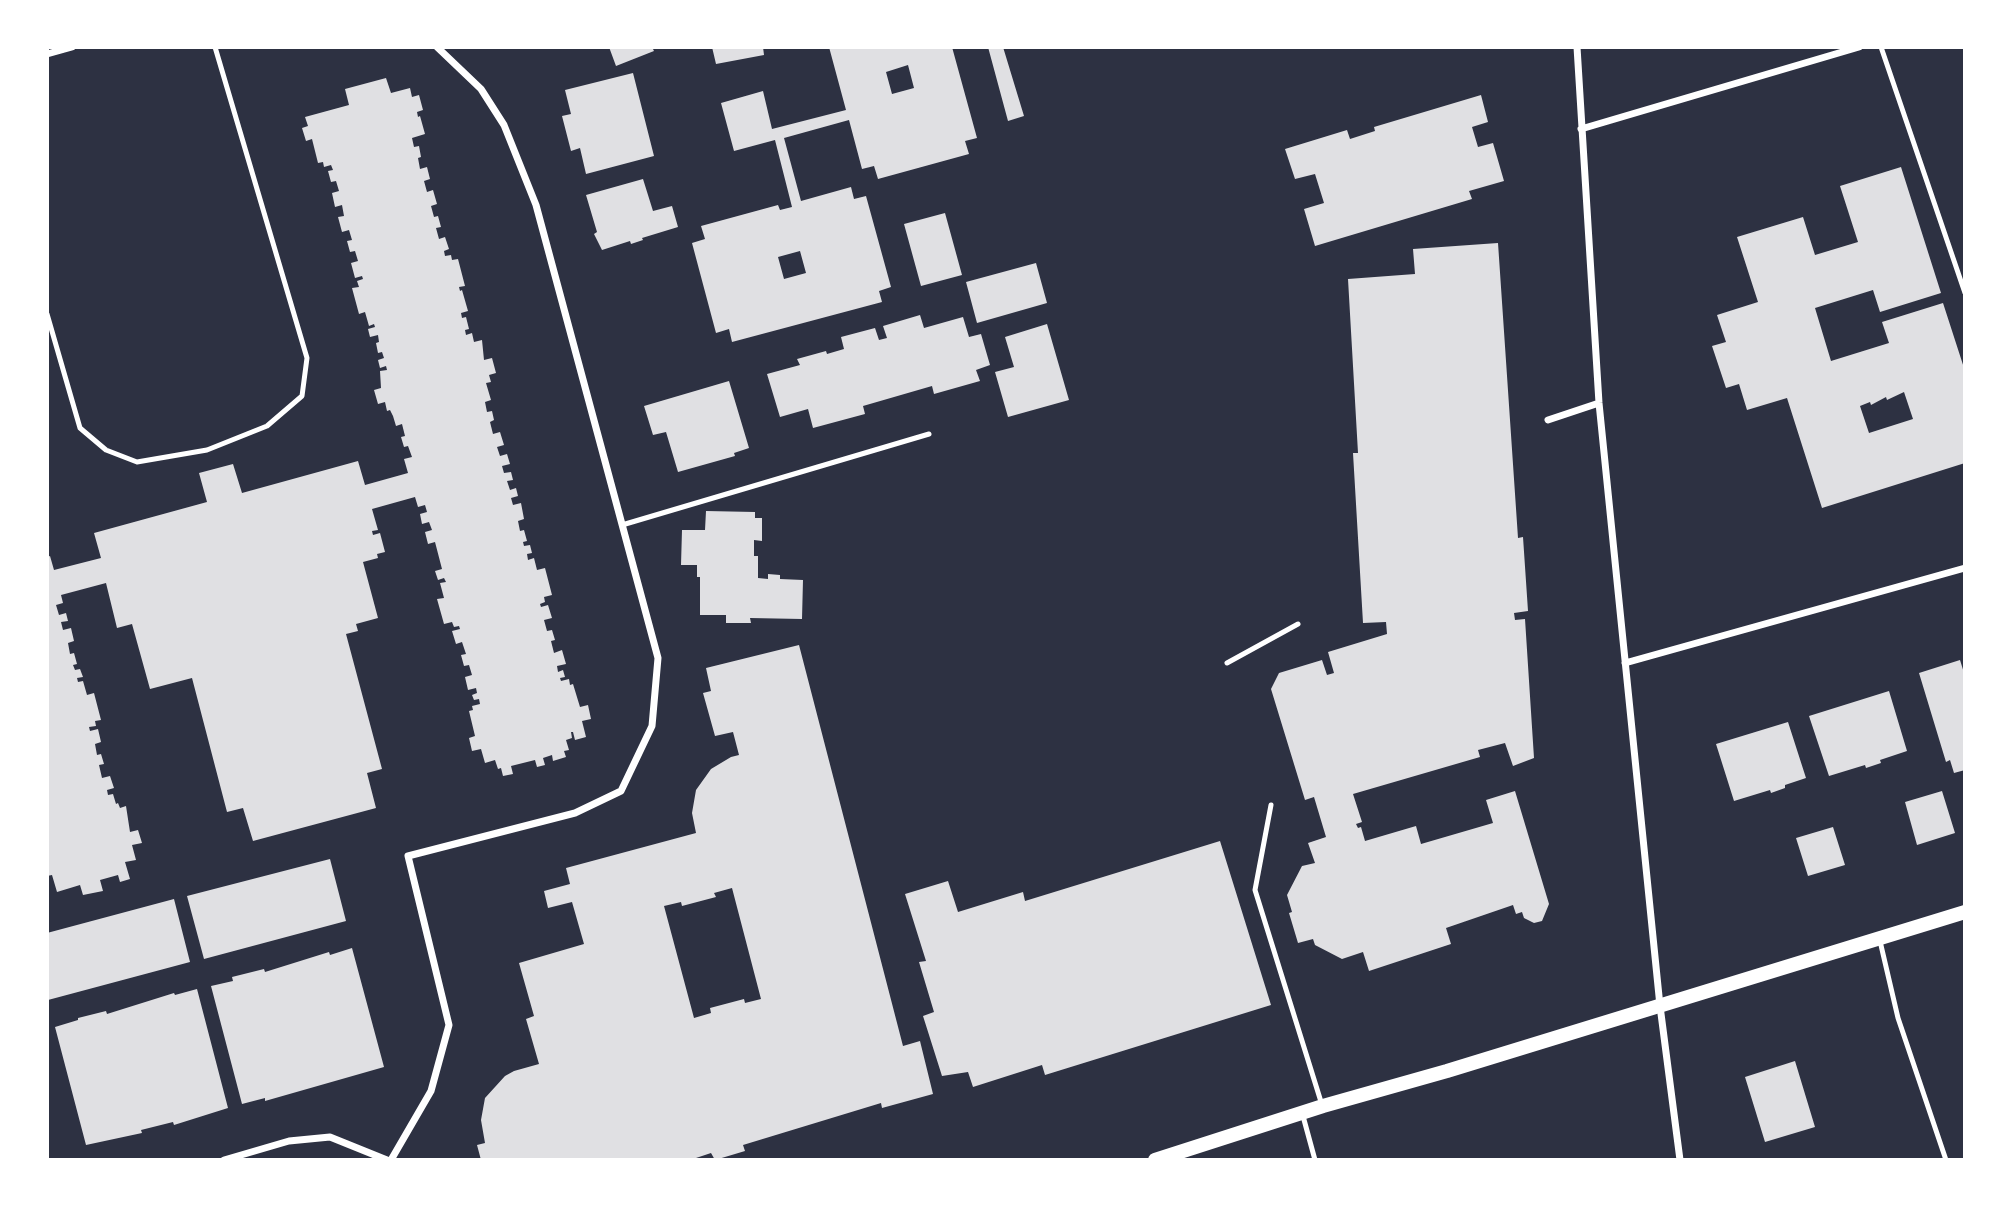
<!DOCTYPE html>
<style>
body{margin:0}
#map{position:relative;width:2012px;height:1207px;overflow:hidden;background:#2d3142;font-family:"Noto Sans",sans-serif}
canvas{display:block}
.frame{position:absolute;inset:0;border:49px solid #fff;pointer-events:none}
</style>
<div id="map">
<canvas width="2012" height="1207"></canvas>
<div class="frame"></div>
</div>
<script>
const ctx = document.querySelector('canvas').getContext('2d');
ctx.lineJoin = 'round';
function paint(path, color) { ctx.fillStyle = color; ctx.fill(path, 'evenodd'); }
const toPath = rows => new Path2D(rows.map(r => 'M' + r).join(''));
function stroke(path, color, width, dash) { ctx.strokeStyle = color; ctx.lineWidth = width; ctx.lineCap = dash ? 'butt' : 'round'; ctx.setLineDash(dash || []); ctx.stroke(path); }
const building = toPath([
 [609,47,652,47,654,51,616,66],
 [712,47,763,47,764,55,716,64],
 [829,47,952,47,977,138,965,141,969,154,878,179,874,166,862,169,849,120,784,138,801,201,851,187,854,199,866,196,891,287,879,291,882,302,732,342,729,329,716,333,692,243,705,239,701,226,778,205,780,210,792,207,775,140,734,151,721,103,763,91,772,129,846,110],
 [908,65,914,88,892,94,886,72],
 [800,251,806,273,784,279,778,257],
 [988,47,1003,47,1024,116,1008,121],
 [633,73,654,156,586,174,580,148,571,151,562,116,571,114,565,90],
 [386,78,391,93,410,88,412,97,419,95,423,110,417,112,418,117,420,116,425,134,412,138,414,147,419,146,421,157,418,158,420,169,427,167,430,179,424,181,427,192,433,190,437,204,431,206,434,217,438,216,441,227,436,228,439,239,445,237,449,249,444,251,445,256,451,255,452,260,458,259,465,286,459,287,460,291,462,290,468,311,461,313,462,318,466,317,469,329,465,330,466,335,472,333,474,342,482,340,484,360,492,358,496,373,489,375,491,382,486,383,491,400,485,402,487,412,492,411,494,420,490,422,493,434,500,432,504,445,497,447,500,456,507,454,510,464,502,466,504,473,511,472,513,480,507,481,510,490,516,488,518,496,511,498,513,505,521,503,524,519,518,521,520,531,524,530,527,541,523,542,524,546,530,545,532,553,527,554,528,560,534,558,537,570,545,568,552,595,544,597,545,602,540,604,541,607,548,605,552,618,544,620,547,631,552,630,555,640,551,641,554,653,562,650,566,664,557,666,558,672,563,670,565,677,560,678,561,681,569,679,570,685,573,684,580,707,588,705,591,719,582,721,586,737,575,740,573,732,571,732,572,738,566,740,569,750,564,751,566,757,553,761,552,755,543,758,545,765,537,767,535,760,511,766,513,774,503,776,501,768,498,769,495,760,485,763,481,749,472,751,469,738,475,736,469,711,473,710,472,706,480,704,479,699,474,700,472,695,477,693,476,688,468,690,465,677,472,675,469,665,464,666,461,655,466,654,462,642,456,644,452,631,460,629,459,626,454,627,452,622,444,624,437,599,444,598,440,583,446,582,444,578,438,580,435,571,442,569,435,542,428,544,425,532,432,530,429,522,422,524,420,514,427,512,425,505,418,507,415,497,372,509,378,530,372,531,373,535,380,533,385,552,377,554,378,558,363,562,378,618,356,624,358,631,346,634,382,769,367,773,376,808,253,841,243,808,227,812,192,678,150,689,132,624,117,628,106,583,61,595,63,603,56,605,59,615,66,613,68,621,61,622,63,630,71,628,74,641,68,643,70,654,74,653,77,664,73,665,75,670,80,669,83,677,77,678,78,682,83,681,87,695,94,693,101,720,95,721,96,726,89,727,90,731,98,729,101,742,95,744,97,755,101,754,104,764,99,765,102,778,110,776,114,788,107,790,108,795,113,794,116,804,118,803,120,808,126,806,130,832,138,830,142,843,132,845,136,860,125,862,130,879,120,882,118,875,100,880,103,891,83,895,80,885,57,892,52,875,47,876,47,557,50,556,54,570,101,558,94,533,207,502,199,473,233,464,242,493,358,461,365,485,408,473,404,459,412,457,408,446,404,447,401,437,405,436,402,424,396,426,393,416,390,410,387,411,385,402,378,404,374,390,381,388,380,371,387,370,386,366,380,368,378,360,384,358,382,352,378,353,376,343,379,342,378,335,370,337,368,329,375,327,374,324,369,326,365,312,359,314,352,288,359,287,357,281,363,279,362,276,355,278,351,263,358,261,355,251,350,252,347,241,352,240,349,230,342,232,338,217,344,216,342,205,335,207,332,193,339,191,336,181,331,182,328,171,333,170,331,165,324,167,323,162,318,163,312,139,306,141,302,128,308,126,305,117,349,105,345,89],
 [1481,95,1488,122,1472,127,1478,147,1493,143,1504,181,1469,191,1472,199,1315,246,1304,209,1324,203,1315,174,1295,179,1285,149,1347,130,1350,139,1375,131,1374,127],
 [1901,167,1941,293,1880,312,1873,290,1815,308,1831,361,1889,343,1882,322,1943,303,1965,371,1965,463,1822,508,1787,398,1747,410,1739,384,1726,388,1712,346,1726,342,1717,315,1758,302,1737,237,1803,217,1815,255,1858,242,1840,186],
 [1904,392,1913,419,1869,433,1860,406,1870,402,1871,405,1886,397,1887,400],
 [643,179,653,211,672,206,678,227,642,238,643,240,631,244,630,241,602,250,594,234,597,232,586,195],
 [945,213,962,275,921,286,904,224],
 [1498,243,1518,538,1523,537,1528,611,1514,613,1515,620,1525,619,1534,758,1513,766,1505,743,1478,750,1480,757,1353,794,1362,822,1356,824,1358,828,1361,827,1365,841,1416,826,1421,844,1493,823,1486,800,1515,791,1549,904,1542,921,1534,923,1524,918,1522,912,1516,914,1513,905,1446,928,1451,944,1369,971,1363,952,1342,959,1315,945,1313,939,1298,943,1289,913,1292,912,1287,895,1302,866,1315,863,1308,843,1326,837,1314,797,1305,800,1271,689,1279,673,1322,660,1327,675,1334,673,1328,652,1387,634,1386,622,1363,623,1353,453,1358,453,1348,279,1415,274,1413,249],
 [1036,263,1047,303,977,323,966,282],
 [920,315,924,328,963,317,969,337,981,334,990,365,976,370,980,381,934,394,932,386,863,406,865,414,813,428,808,409,780,417,767,374,800,365,797,359,826,351,827,354,844,349,841,337,875,328,879,340,887,338,883,326],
 [1047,324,1069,400,1008,417,995,372,1014,367,1005,337],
 [729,381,749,448,734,453,735,456,678,472,666,432,653,435,644,406],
 [706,511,755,512,755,518,762,518,762,541,754,540,754,556,758,556,758,578,768,579,768,574,780,575,780,579,803,580,802,619,750,618,751,623,726,623,726,615,700,615,700,577,697,577,697,565,681,565,682,530,705,530],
 [799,645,903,1046,920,1041,933,1094,882,1108,881,1103,743,1145,745,1151,715,1160,711,1153,690,1160,481,1160,477,1145,485,1143,481,1120,485,1098,505,1076,514,1071,539,1064,526,1019,534,1016,519,963,584,944,572,902,548,908,544,891,570,884,566,868,696,833,692,813,696,790,711,769,731,757,739,755,733,732,715,736,703,693,711,691,706,668],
 [732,888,761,999,745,1003,744,999,710,1008,711,1013,694,1018,664,906,681,902,682,906,716,897,714,893],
 [1960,660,1965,676,1965,770,1954,773,1950,760,1946,762,1919,673],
 [1889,691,1907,751,1880,760,1881,763,1866,768,1865,765,1829,776,1809,716],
 [1788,722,1806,778,1785,785,1785,788,1771,793,1770,790,1734,801,1716,744],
 [1942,791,1955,833,1917,845,1905,802],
 [1833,827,1845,865,1808,876,1796,838],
 [1220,841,1271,1005,1045,1075,1042,1065,973,1087,968,1072,942,1076,923,1016,934,1012,919,962,926,961,905,894,948,881,958,912,1023,892,1025,901],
 [330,859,346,921,204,959,187,896],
 [174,899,190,962,48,1000,47,933],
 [352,948,384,1067,265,1101,265,1098,242,1104,211,986,233,981,232,977,264,969,265,972,329,952,330,955],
 [197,989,228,1108,174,1125,173,1122,141,1130,142,1133,86,1145,55,1027,78,1020,78,1018,106,1011,107,1014,174,993,175,995],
 [1795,1061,1815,1127,1765,1142,1745,1077]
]);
const service = toPath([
 [1881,47,1965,293],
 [47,314,80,428,106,450,137,462,207,450,267,426,302,396,307,358,215,47],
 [622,525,929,434],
 [1227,663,1298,624],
 [1271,805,1255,890,1322,1105],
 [1880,941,1898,1018,1946,1160],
 [1303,1116,1315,1160]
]);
const minor = toPath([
 [1577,47,1599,403,1660,1006,1680,1160],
 [47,54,72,47],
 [1581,129,1859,47],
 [1548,420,1599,403],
 [1625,663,1965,568],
 [224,1160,289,1141,330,1137,387,1160],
 [391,1160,431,1091,449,1025,408,856,575,813,621,791,652,726,658,658,536,205,504,125,481,89,437,47]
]);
const secondary = toPath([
 [1155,1160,1323,1106,1447,1071,1965,912]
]);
paint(building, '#e0e0e3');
stroke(service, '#fff', 5);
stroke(minor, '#fff', 7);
stroke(secondary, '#fff', 14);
</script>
